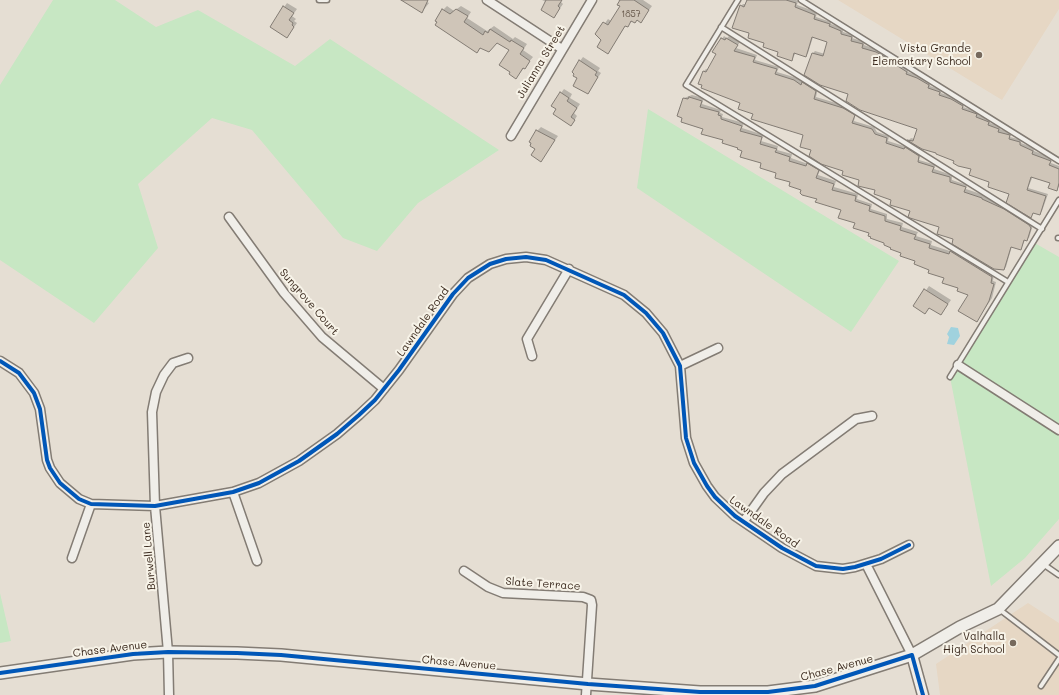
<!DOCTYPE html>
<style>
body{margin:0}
canvas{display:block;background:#e5ded3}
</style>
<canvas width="1059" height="695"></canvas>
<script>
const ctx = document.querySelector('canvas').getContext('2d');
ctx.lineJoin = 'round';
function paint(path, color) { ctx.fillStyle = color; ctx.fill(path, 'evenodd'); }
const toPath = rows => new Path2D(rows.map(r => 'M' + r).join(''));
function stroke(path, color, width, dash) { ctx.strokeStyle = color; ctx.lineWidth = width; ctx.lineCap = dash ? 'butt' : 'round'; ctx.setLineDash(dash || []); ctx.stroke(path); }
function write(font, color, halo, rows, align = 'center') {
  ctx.font = font + ' Mali,sans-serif'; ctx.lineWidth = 4; ctx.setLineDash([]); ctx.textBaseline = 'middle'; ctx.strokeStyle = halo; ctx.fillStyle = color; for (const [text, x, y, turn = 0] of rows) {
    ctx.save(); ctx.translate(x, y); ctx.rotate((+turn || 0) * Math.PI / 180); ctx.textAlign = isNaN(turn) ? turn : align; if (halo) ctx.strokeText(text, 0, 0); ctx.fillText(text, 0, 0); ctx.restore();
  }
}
const built = toPath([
 [838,0,1059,0,1059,9,1002,100],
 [1028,603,1059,623,1059,695,940,695,936,664]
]);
const green = toPath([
 [53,0,115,0,156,27,198,10,295,66,330,39,499,150,418,203,377,251,343,238,252,130,212,118,138,184,158,248,94,323,0,260,0,85],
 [648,109,899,261,851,332,637,188],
 [1033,242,1059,257,1059,519,1025,558,991,586,950,377],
 [0,593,11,641,0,643]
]);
const water = toPath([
 [951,327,958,328,960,336,954,345,947,344,949,337,947,334]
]);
const shadow = toPath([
 [403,0,428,0,427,2,429,3,422,12],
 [542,0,562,0,561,2,563,4,554,17,546,2],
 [618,0,643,0,652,6,641,21,637,19,626,25,608,53,602,40,597,34,608,19,611,21,621,6,621,2],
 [747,0,796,0,798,1,797,5,817,12,816,17,831,22,831,24,843,28,843,32,854,35,852,38,865,42,864,45,879,50,887,55,886,58,898,62,909,69,908,72,920,76,931,82,930,86,942,90,941,93,954,97,965,103,963,107,979,112,978,115,991,119,990,123,1001,126,1000,129,1012,133,1010,137,1022,140,1021,143,1035,148,1034,151,1052,158,1051,163,1059,166,1059,187,1056,189,1051,182,1033,176,1028,188,1048,194,1042,211,1040,214,1034,212,1031,217,1011,193,972,169,938,152,922,148,909,140,911,138,915,139,918,128,849,93,806,75,813,53,815,51,825,54,829,42,813,37,808,53,806,56,796,52,792,60,750,33,741,6,743,4,745,4],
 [287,3,297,9,292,16,296,19,294,21,297,23,287,37,271,26],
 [447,6,454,11,461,6,471,12,467,18,487,31,494,26,513,39,515,37,527,44,523,50,533,57,519,74,512,72,510,50,497,42,481,48,477,51,443,10],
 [724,36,727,38,729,36,740,42,736,48,757,55,755,60,779,67,777,72,797,78,804,82,805,80,818,88,816,97,846,106,856,113,854,121,874,127,877,132,889,136,888,141,907,147,908,145,921,153,919,160,936,165,934,169,952,175,952,180,967,185,966,189,984,195,1007,207,1033,225,1029,238,1025,240,1021,249,1012,246,1006,267,1004,269,955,238,940,227,876,190,813,150,805,135,754,113,704,71,706,69,709,70,717,54,713,52],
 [583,57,600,68,598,71,601,73,588,92,579,78,580,61],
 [564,89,572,94,570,98,580,104,574,113,577,116,574,121,557,109,561,93],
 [692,95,704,98,702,104,721,110,720,113,723,114,722,117,744,123,742,128,764,135,761,141,778,146,777,150,792,154,791,158,808,164,811,161,821,168,818,175,836,181,834,187,858,194,857,199,872,204,871,209,887,214,887,219,903,223,902,227,918,232,916,236,932,241,931,245,950,251,953,249,994,274,993,281,996,282,992,298,979,318,977,321,970,294,959,287,886,242,856,222,842,210,802,189,739,147,704,128,684,98],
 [541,127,558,136,541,160,536,148,537,131],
 [929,286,951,300,941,314,930,307,925,313,915,306]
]);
const building = toPath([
 [401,0,428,0,422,13,401,0],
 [546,0,562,0,558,6,560,8,554,18,541,10,546,0],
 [620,0,634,0,649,10,641,23,637,20,635,23,631,21,628,27,625,26,608,54,597,47,601,40,595,34,603,22,608,25,620,6,617,5,620,0],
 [747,0,786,0,796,3,795,7,815,15,814,19,830,24,829,26,841,31,841,34,852,37,851,41,863,44,862,48,876,52,885,57,884,61,896,65,907,72,906,74,917,78,929,85,928,88,940,92,939,95,951,99,963,106,962,109,977,114,976,117,989,122,988,125,999,129,998,132,1010,135,1009,139,1020,142,1020,145,1033,151,1032,154,1051,161,1049,165,1059,169,1059,183,1057,191,1048,188,1050,183,1031,177,1027,190,1046,196,1040,215,1033,213,1031,218,1006,203,1009,194,988,187,989,182,969,175,971,169,958,166,953,163,954,161,936,154,936,153,922,149,907,140,913,141,917,129,860,110,846,101,848,94,820,85,804,75,812,53,823,56,827,42,812,37,806,57,794,53,792,61,777,56,778,52,763,47,764,43,748,38,749,33,732,28,740,5,744,7,747,0],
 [283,6,294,13,289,20,293,23,292,25,294,27,287,38,270,27,283,6],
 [442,9,450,14,456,9,468,16,464,22,483,35,485,31,488,33,490,29,510,42,511,40,524,48,520,54,530,61,525,69,523,68,516,79,509,74,510,72,499,65,509,50,497,43,489,52,480,48,477,53,435,25,437,22,435,21,442,9],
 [721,38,725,40,726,38,738,45,734,51,755,57,753,62,777,69,775,74,794,80,801,85,802,82,816,91,814,99,843,108,855,115,852,123,872,129,875,134,887,138,886,143,904,149,905,147,919,156,918,162,934,167,932,172,950,177,950,182,966,187,964,192,982,198,982,199,1004,209,1029,225,1031,228,1027,241,1024,240,1021,250,1011,247,1004,270,994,269,952,244,953,239,937,234,939,227,910,218,908,217,910,211,890,205,891,200,874,194,875,190,858,186,859,180,842,175,843,171,821,164,809,156,811,150,800,147,803,135,751,119,753,114,738,109,740,103,701,88,702,85,698,84,703,71,706,72,716,54,712,52,721,38],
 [579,60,597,72,595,75,598,77,588,94,573,86,577,78,573,76,574,74,572,72,579,60],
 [560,92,569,98,567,101,577,108,571,117,575,120,571,126,553,114,556,109,551,106,560,92],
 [689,97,702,101,700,107,719,112,718,115,721,116,721,119,742,126,740,131,762,137,760,144,777,149,775,152,790,157,789,161,806,166,807,163,819,170,816,178,834,184,832,190,856,196,855,201,870,206,869,211,885,216,885,221,901,226,900,230,916,235,914,239,930,244,929,248,949,254,950,251,992,277,991,283,994,284,989,301,977,322,958,311,968,295,957,291,958,288,942,283,944,278,928,273,929,270,914,264,915,261,900,256,901,253,890,249,891,248,884,245,884,243,870,238,871,237,868,236,869,233,853,228,855,223,838,218,841,210,815,202,817,199,802,195,800,193,801,190,789,186,790,182,775,178,776,173,760,168,761,163,740,157,742,151,737,149,738,148,722,143,723,140,701,134,703,129,681,122,682,118,677,116,683,98,688,99,689,97],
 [536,130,555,140,541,162,531,155,535,149,530,146,531,143,529,142,536,130],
 [924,289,948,304,941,315,929,308,925,314,913,306,924,289]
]);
const service = toPath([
 [319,0,327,0],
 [738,0,686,85,1008,282],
 [801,0,1059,161],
 [721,27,1042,229],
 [1058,238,1059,238],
 [950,377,1059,200],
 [1043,564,1059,575],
 [999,609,1059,655],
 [1041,686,1059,659]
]);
const minor = toPath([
 [487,0,562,49],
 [511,136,592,0],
 [229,217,284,293,322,337,384,389],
 [532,356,527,339,569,269],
 [0,361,19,373,34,393,40,409,47,460,50,468,60,483,79,499,91,504,155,506,233,492,259,483,299,461,337,434,359,415,375,400,399,370,453,294,468,278,490,264,506,259,526,257,546,260,624,295,646,313,663,333,680,366,686,438,694,463,707,486,715,497,735,516,782,548,816,566,843,569,855,567,881,559,909,545],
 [958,365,1059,430],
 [680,366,718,348],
 [233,492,257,561],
 [744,521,764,493,782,474,856,419,872,416],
 [72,558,91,504],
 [866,564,912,655],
 [464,571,488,587,503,593,583,597,591,600,592,605,586,695],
 [169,695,168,652,155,506,152,412,156,392,164,375,173,363,188,358]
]);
const tertiary = toPath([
 [912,655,923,695]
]);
const secondary = toPath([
 [0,673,133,654,168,652,237,653,281,655,588,684,700,692,768,692,815,686,912,655,960,627,998,609,1059,546]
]);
const cycleway = toPath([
 [0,361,19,373,34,393,40,409,47,460,50,468,60,483,79,499,91,504,155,506,233,492,259,483,299,461,337,434,359,415,375,400,399,370,453,294,468,278,490,264,506,259,526,257,546,260,624,295,646,313,663,333,680,366,686,438,694,463,707,486,715,497,735,516,782,548,816,566,843,569,855,567,881,559,909,545],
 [0,673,133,654,168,652,237,653,281,655,588,684,700,692,768,692,815,686,912,655,923,695]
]);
const markers = [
 [979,55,4,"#76695d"],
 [1013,643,4,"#76695d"]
];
const numberNames = [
 ["1857",631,14]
];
const poiNames = [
 ["Vista Grande",971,49],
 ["Elementary School",971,62],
 ["Valhalla",1005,637],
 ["High School",1005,650]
];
const streetNames = [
 ["Julianna Street",541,62,-59],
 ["Sungrove Court",309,302,49],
 ["Lawndale Road",423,322,-55],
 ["Lawndale Road",764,522,35],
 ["Burwell Lane",149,556,-95],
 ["Slate Terrace",543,584,4],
 ["Chase Avenue",110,649,-7],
 ["Chase Avenue",459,663,5],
 ["Chase Avenue",837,668,-15]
];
paint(built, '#e6d7c4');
paint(green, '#c7e7c3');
paint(water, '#a0d2de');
paint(shadow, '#0003');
paint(building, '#cfc5b8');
stroke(building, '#837c74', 1);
stroke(service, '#837c74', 7);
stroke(minor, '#837c74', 11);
stroke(tertiary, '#837c74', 13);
stroke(secondary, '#837c74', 14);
stroke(service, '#f0eee9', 4);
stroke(minor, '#f0eee9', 8);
stroke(tertiary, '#f0eee9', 10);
stroke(secondary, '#f0eee9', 11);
stroke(cycleway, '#0057b8', 4);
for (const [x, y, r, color] of markers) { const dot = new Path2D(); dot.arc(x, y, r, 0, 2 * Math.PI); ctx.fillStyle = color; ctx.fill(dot); stroke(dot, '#f7f3e8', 1.5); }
write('9px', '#605144', null, numberNames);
write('11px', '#3b2a1e', '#f7f3e8', poiNames, 'right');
write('11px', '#3b2a1e', '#f7f3e8', streetNames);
</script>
